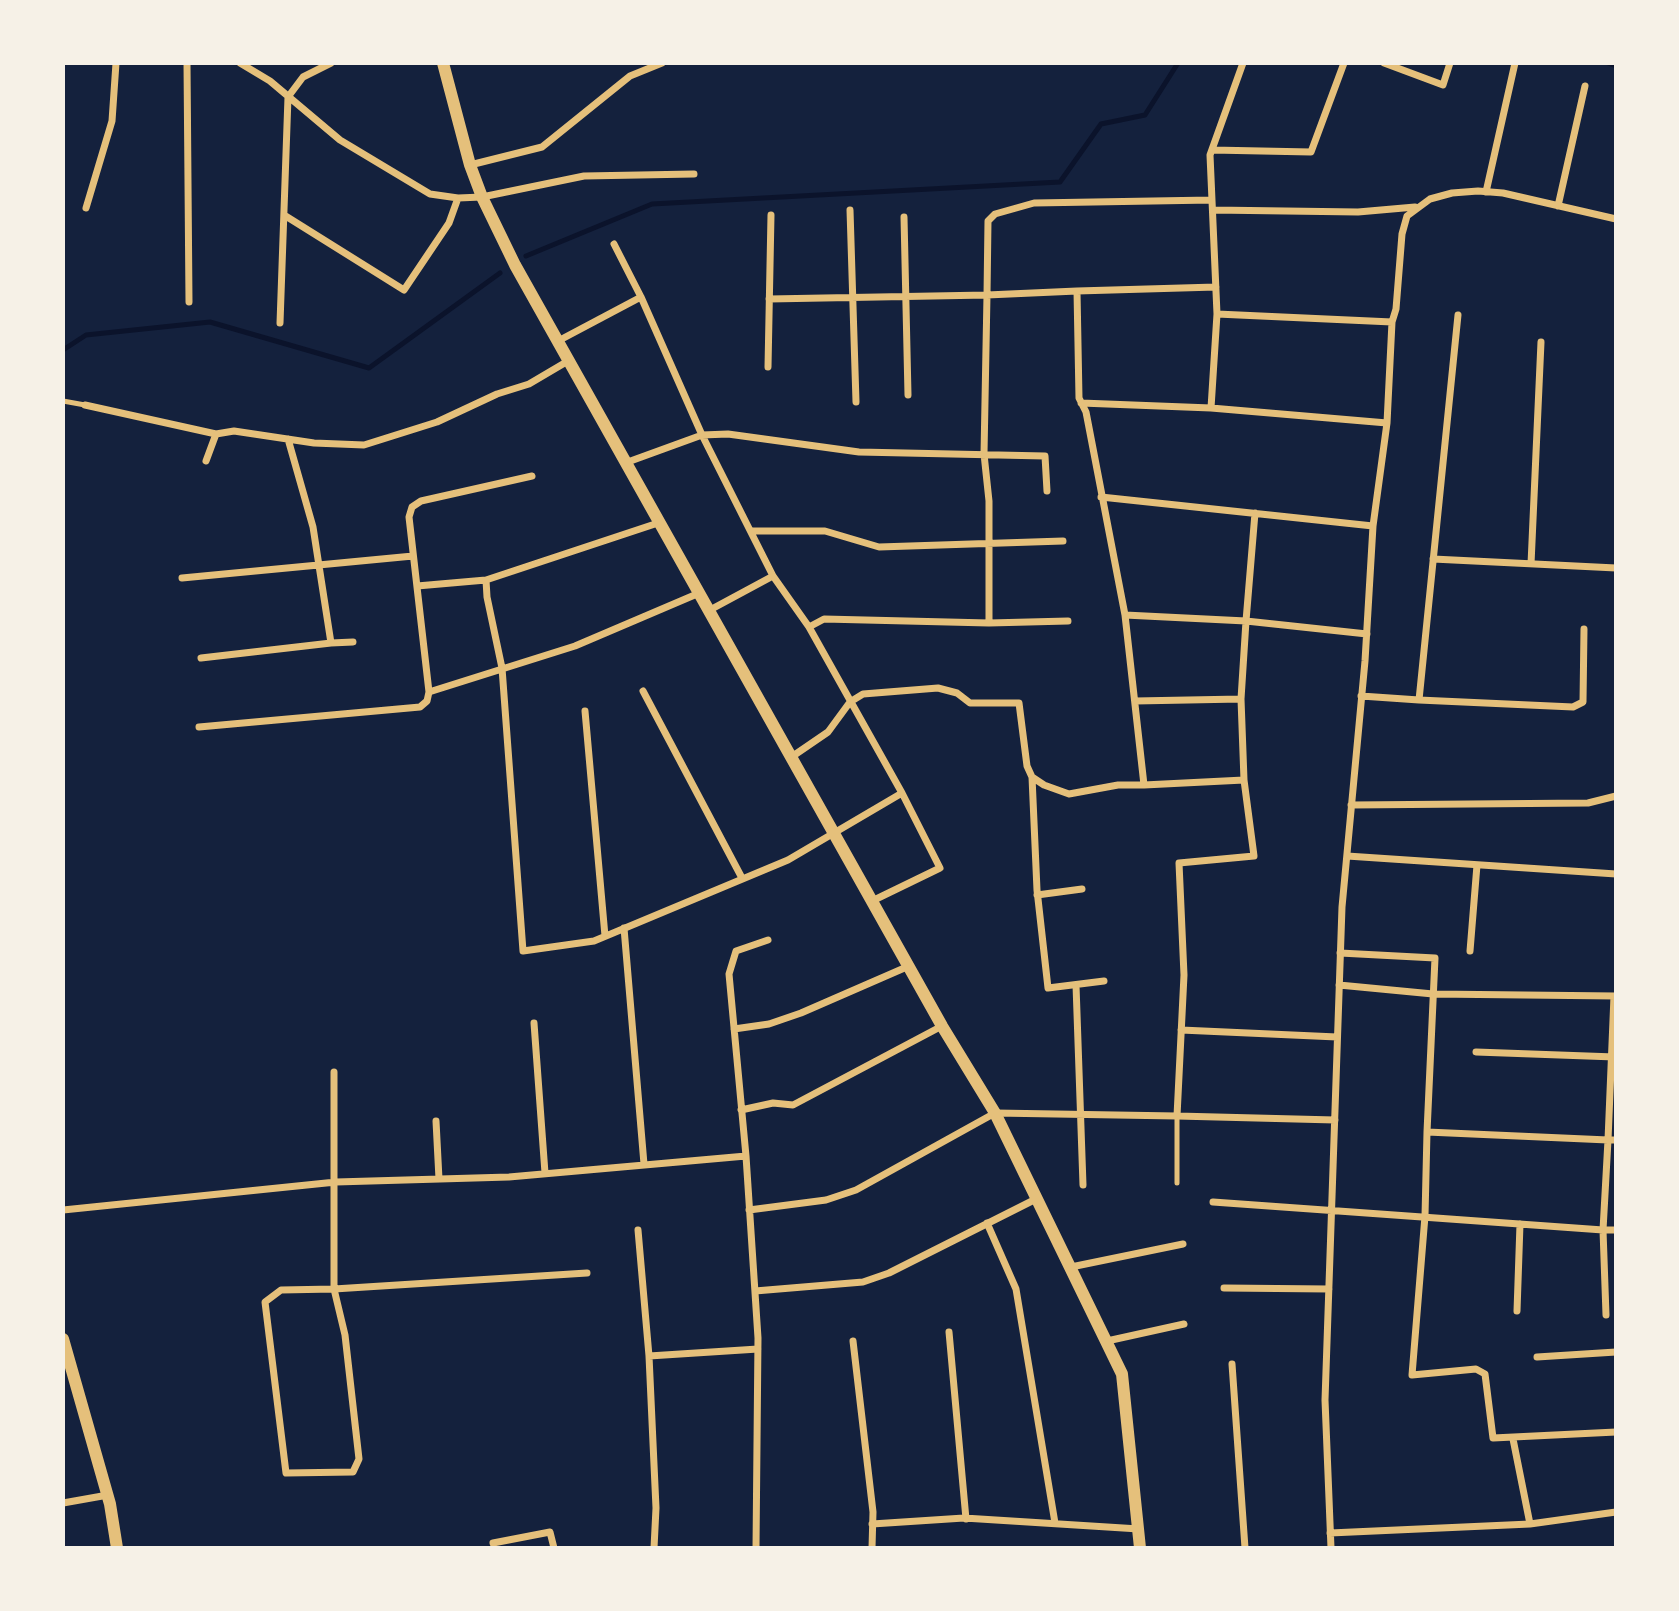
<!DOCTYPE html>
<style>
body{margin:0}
#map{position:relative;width:1679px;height:1611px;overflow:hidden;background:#14213d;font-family:Poppins,sans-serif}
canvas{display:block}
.frame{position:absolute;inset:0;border:65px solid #f6f1e7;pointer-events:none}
</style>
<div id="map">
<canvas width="1679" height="1611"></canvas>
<div class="frame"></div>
</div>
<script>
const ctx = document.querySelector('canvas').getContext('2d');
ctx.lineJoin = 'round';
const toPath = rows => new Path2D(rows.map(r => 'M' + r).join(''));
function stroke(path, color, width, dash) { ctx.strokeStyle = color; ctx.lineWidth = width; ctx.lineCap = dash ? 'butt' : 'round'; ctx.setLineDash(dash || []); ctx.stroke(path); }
const stream = toPath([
 [1608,63,1616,66],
 [526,256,652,204,1060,182,1101,124,1145,115,1178,63],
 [63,350,86,335,210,322,369,368,500,273]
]);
const service = toPath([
 [63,401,85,405],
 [1177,1116,1177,1183]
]);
const minor = toPath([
 [187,63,189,302],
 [240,63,270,81,340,140,430,194,458,198,482,197,584,176,694,174],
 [1384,63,1443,85,1450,63],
 [1212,150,1311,152,1344,63],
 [470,165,542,147,630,76,662,63],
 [1486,192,1515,63],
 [1558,206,1585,86],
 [86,208,112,121,116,63],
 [850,210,856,402],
 [1213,210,1358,212,1415,207],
 [284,215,404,290,449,223,458,198],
 [904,217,908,395],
 [1216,287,1077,291,1079,398,1086,412,1125,615,1246,621,1255,513],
 [1077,291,987,295,988,221,995,214,1034,203,1212,200],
 [641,297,702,435,773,576],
 [1217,314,1392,322],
 [280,323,288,97,303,77,331,63],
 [558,341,641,297,614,244],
 [768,367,771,215],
 [1081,403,1211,408,1387,423],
 [85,405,216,434],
 [1211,408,1217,314,1210,155,1243,63],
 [288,439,313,527,331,643,353,642],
 [206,461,216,434,234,431,314,443,364,445,437,422,497,394,529,384,568,361],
 [625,463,702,435,728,434,859,452,1045,456,1047,491],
 [1101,497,1373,526],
 [658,523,486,580,487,597,502,668,523,951,594,941,788,860,902,793,940,868,872,901],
 [753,531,825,531,879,547,1063,541],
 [1433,559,1616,568],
 [1531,564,1541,342],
 [182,578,413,556],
 [417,586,486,580],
 [708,611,773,576,809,627,824,619,989,623,989,501,984,454,987,295,769,299],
 [1125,615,1144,785,1244,780],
 [989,623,1068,621],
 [809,627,902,793],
 [201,658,331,643],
 [643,691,742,878],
 [429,692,575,646,697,594],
 [1361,696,1419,700,1458,315],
 [1419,700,1573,707,1583,702,1584,629],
 [1135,701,1241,699],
 [585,711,605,936],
 [199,727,420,707,427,701,429,692,409,517,412,507,421,501,532,476],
 [790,758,828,732,850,702,863,694,938,688,957,693,970,703,1019,703,1027,766,1032,777,1044,785,1069,794,1118,785,1144,785],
 [1032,777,1037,890,1048,988,1104,981],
 [1351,805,1588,803,1616,796],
 [1347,856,1616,874],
 [1037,895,1082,889],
 [624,928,644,1164],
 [1470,951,1477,865],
 [1340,953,1435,958,1427,1132,1608,1140,1614,996],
 [1076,985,1083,1185],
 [1339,985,1433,994,1616,996],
 [534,1023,545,1173],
 [734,1029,769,1024,801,1013,909,966],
 [1181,1030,1337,1037],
 [1476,1052,1615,1057],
 [334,1072,334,1289,281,1290,265,1302,286,1473,353,1472,359,1459,345,1335,334,1289,587,1273],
 [741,1110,773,1103,793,1105,942,1026],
 [1335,1120,1177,1116,1184,975,1179,863,1254,856,1244,780,1241,699,1246,621,1367,634],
 [436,1121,439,1179],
 [1427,1132,1425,1216,1412,1375,1476,1369,1485,1374,1493,1438,1616,1432],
 [1616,1140,1608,1140,1603,1230,1616,1230],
 [746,1156,729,974,736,951,768,940],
 [1213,1202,1603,1230,1606,1315],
 [63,1210,336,1182,509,1177,746,1156,758,1338,756,1548],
 [749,1210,826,1200,856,1190,995,1113,1177,1116],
 [987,1223,1016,1289,1055,1523],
 [638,1230,649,1356,656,1508,654,1548],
 [1071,1267,1183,1244],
 [1224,1288,1329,1289],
 [755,1291,863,1282,889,1273,1036,1199],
 [1517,1311,1520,1224],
 [949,1332,966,1519],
 [853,1341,873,1512,872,1548],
 [1107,1341,1184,1324],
 [649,1356,758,1349],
 [1537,1357,1616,1352],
 [1232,1364,1245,1548],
 [1513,1439,1530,1524],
 [63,1503,108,1495],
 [872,1524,964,1518,1139,1529],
 [1330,1533,1530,1524,1616,1512],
 [493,1543,550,1532,554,1548],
 [1331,1548,1325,1400,1342,907,1365,661,1373,526,1387,423,1392,322,1396,309,1402,234,1407,216,1430,199,1452,193,1478,191,1503,193,1616,219]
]);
const tertiary = toPath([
 [443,63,470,165,482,197,515,265,942,1026,995,1113,1122,1374,1140,1548],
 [63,1339,110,1504,117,1548]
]);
stroke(stream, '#0b132b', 5);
stroke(service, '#e5c07b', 5);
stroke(minor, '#e5c07b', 7);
stroke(tertiary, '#e5c07b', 12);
</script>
